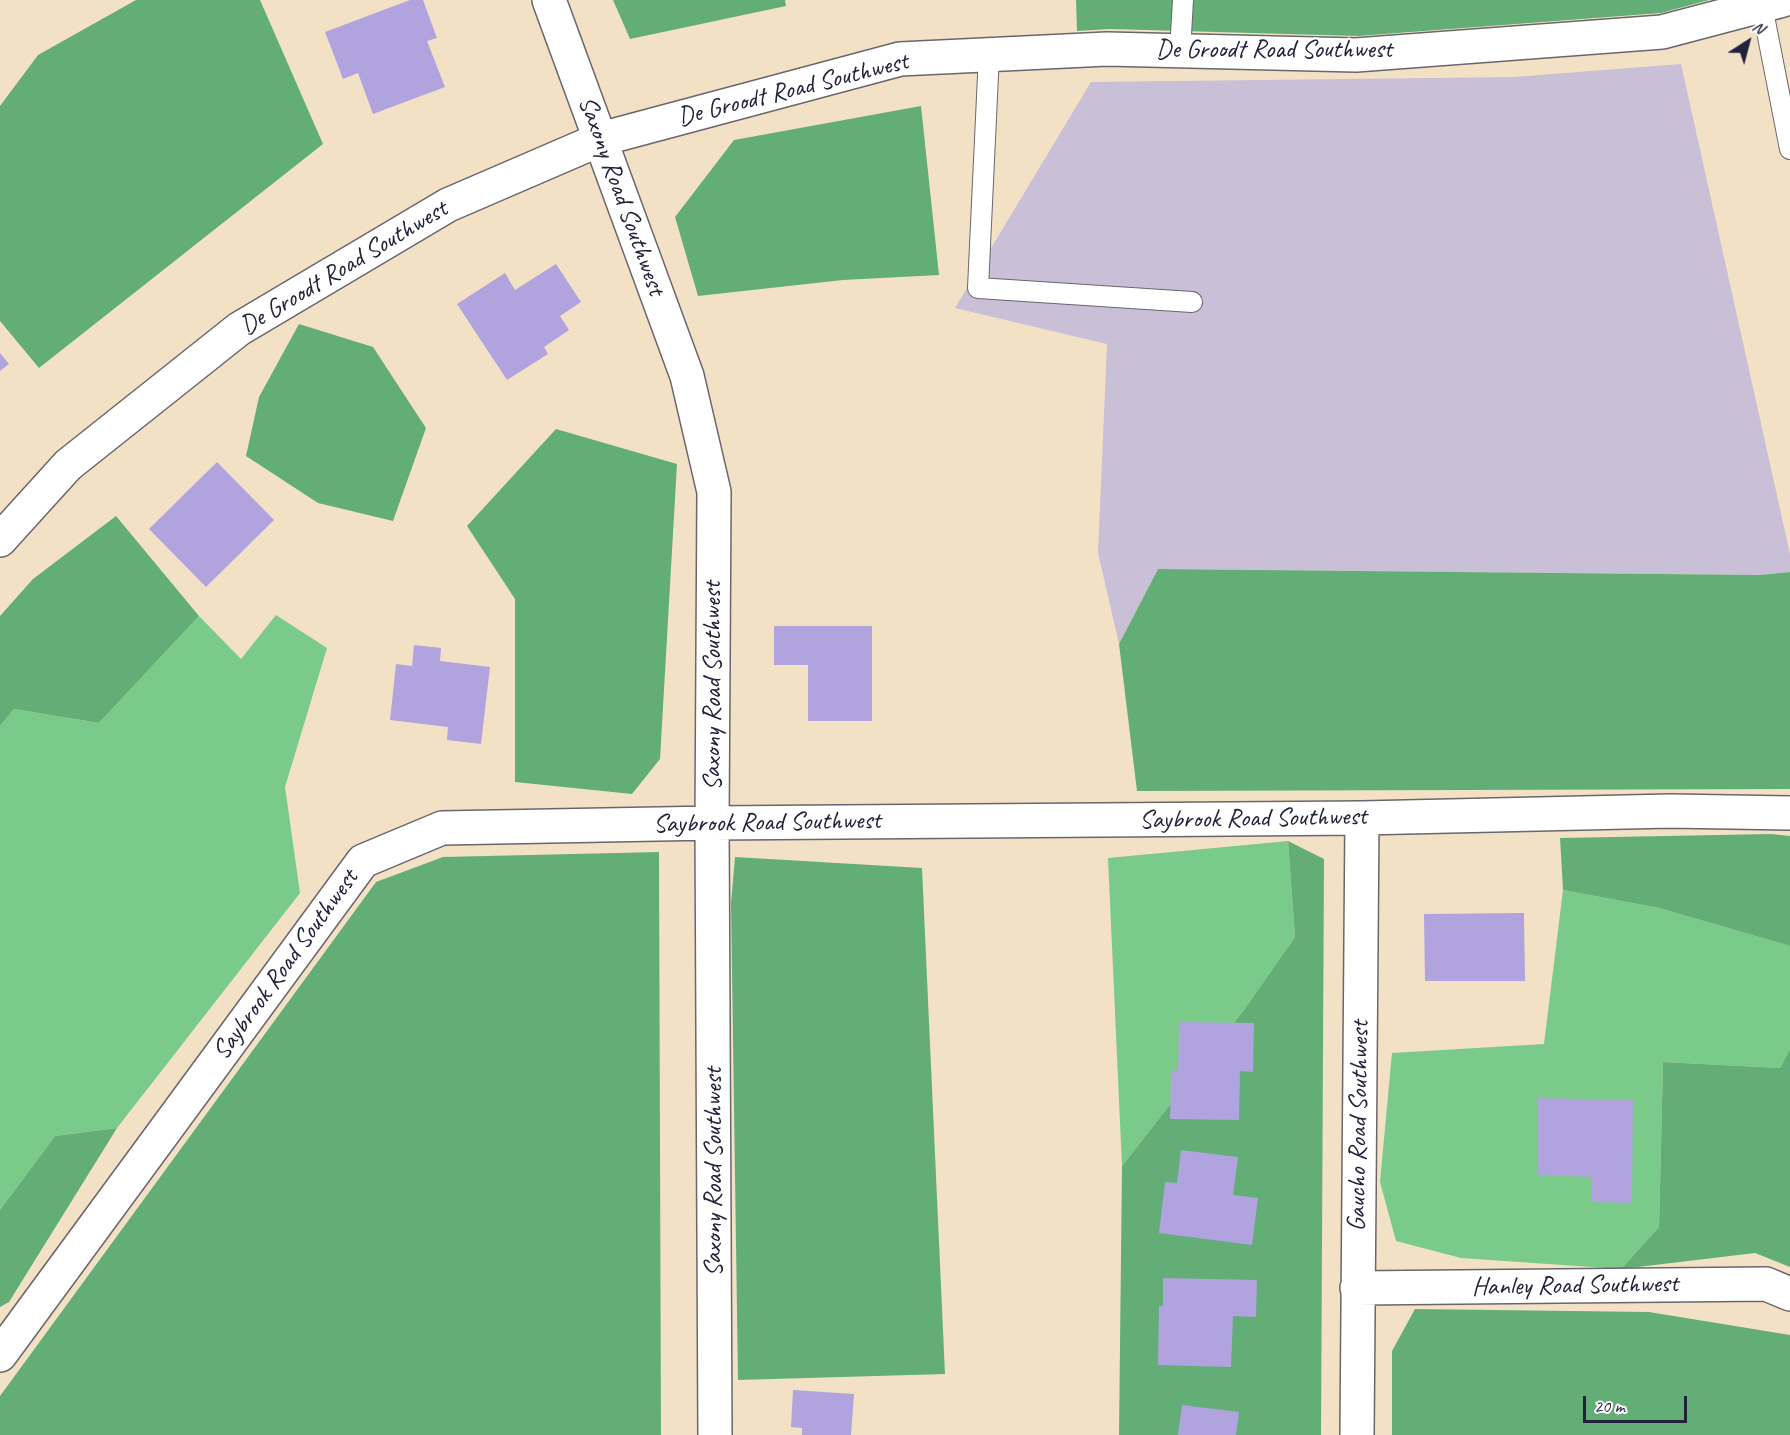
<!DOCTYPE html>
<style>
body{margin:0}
#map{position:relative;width:1790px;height:1435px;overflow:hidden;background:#f3e1c6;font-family:Caveat,sans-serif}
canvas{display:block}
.north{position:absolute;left:1718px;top:12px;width:60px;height:60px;-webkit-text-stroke:4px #fff;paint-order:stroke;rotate:36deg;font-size:16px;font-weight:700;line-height:24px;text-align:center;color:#22223b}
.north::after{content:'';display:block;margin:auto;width:21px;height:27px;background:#22223b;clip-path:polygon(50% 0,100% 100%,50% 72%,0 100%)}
.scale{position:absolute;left:1583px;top:1396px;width:104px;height:27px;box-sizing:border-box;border:3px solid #22223b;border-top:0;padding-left:8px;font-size:18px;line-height:21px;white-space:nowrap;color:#22223b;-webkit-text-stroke:4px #fff;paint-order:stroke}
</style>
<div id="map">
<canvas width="1790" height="1435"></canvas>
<div class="north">N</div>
<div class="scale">20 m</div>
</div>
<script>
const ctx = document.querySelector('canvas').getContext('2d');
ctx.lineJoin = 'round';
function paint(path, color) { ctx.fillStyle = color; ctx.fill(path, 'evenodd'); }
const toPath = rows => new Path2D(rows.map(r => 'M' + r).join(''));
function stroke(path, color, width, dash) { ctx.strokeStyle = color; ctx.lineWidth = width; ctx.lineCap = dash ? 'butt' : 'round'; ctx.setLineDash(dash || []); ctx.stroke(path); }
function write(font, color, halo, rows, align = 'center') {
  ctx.font = font + ' Caveat,sans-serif'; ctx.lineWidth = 4.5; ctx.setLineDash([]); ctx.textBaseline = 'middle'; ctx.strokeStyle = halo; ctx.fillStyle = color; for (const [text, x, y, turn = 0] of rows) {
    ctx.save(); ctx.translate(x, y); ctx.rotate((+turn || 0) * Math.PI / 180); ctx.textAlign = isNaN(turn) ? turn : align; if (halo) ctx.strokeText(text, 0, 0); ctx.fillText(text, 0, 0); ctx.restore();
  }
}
const industrial = toPath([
 [1681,64,1790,554,1790,572,1760,575,1158,569,1119,644,1098,553,1107,344,955,308,1091,82,1514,77]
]);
const green = toPath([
 [276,615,327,648,285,787,300,893,117,1128,55,1136,0,1210,0,726,14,709,99,723,199,616,241,659],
 [1288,841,1295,937,1244,1010,1122,1166,1108,858],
 [1563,890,1659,908,1790,946,1790,1049,1780,1068,1663,1062,1659,1227,1621,1269,1461,1258,1396,1241,1380,1182,1392,1053,1544,1044]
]);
const forest = toPath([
 [136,0,260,0,323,144,39,368,0,321,0,106,38,55],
 [613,0,785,0,786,6,630,39],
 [1076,0,1709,0,1661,13,1358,36,1110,29,1077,31],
 [921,106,939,275,843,280,698,296,675,217,734,140],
 [299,324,373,347,426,428,393,521,318,503,246,456,259,397],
 [556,429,677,464,660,759,632,794,515,782,515,599,467,526],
 [116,516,199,616,99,723,14,709,0,726,0,616,33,579],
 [1158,569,1760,575,1790,572,1790,789,1137,791,1119,644],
 [1771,834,1790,836,1790,946,1659,908,1563,890,1560,838],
 [1288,841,1324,859,1321,1435,1119,1435,1122,1166,1244,1010,1295,937],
 [659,852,661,1435,0,1435,0,1396,376,882,443,857],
 [735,857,922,868,945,1374,738,1380,731,903],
 [1790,1049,1790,1267,1755,1253,1621,1269,1659,1227,1663,1062,1780,1068],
 [117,1128,9,1302,0,1307,0,1210,55,1136],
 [1415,1309,1649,1312,1790,1335,1790,1435,1392,1435,1392,1351]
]);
const building = toPath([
 [410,0,423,0,437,38,427,41,445,87,373,114,358,73,343,79,325,32],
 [556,264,581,302,560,316,569,330,544,347,548,354,507,380,457,304,505,273,515,290],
 [0,353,9,364,0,371],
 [217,462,274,520,206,587,149,529],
 [774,626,872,626,872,721,808,721,808,665,774,665],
 [414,645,441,648,440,661,490,667,481,744,447,740,448,727,390,720,396,664,412,666],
 [1524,913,1525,981,1425,981,1424,914],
 [1179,1022,1254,1023,1253,1072,1240,1071,1239,1120,1170,1119,1171,1070,1178,1071],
 [1538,1098,1633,1100,1632,1203,1592,1202,1592,1177,1537,1175],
 [1181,1150,1238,1157,1233,1195,1258,1198,1252,1245,1159,1233,1165,1182,1177,1183],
 [1163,1278,1257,1280,1256,1317,1233,1316,1231,1367,1158,1365,1159,1306,1163,1306],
 [793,1390,854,1394,851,1435,802,1435,802,1428,791,1427],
 [1182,1405,1239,1412,1236,1435,1178,1435]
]);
const service = toPath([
 [1762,6,1790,149],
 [1180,51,1183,0],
 [989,54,978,288,1192,302]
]);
const minor = toPath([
 [549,0,687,376,714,492,712,823,715,1435],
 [1357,1288,1766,1284,1790,1294],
 [0,1355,363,861,442,828,712,823,1362,818,1670,811,1790,813],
 [1357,1435,1362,818]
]);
const tertiary = toPath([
 [0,540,68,465,239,329,448,205,601,139,900,59,1107,49,1356,55,1662,32,1783,0]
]);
const streetNames = [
 ["De Groodt Road Southwest",1274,50],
 ["De Groodt Road Southwest",793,90,-14],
 ["Saxony Road Southwest",621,196,70],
 ["De Groodt Road Southwest",344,268,-31],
 ["Saxony Road Southwest",713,686,-90],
 ["Saybrook Road Southwest",1253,819,-1],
 ["Saybrook Road Southwest",767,823,-1],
 ["Saybrook Road Southwest",286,965,-54],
 ["Gaucho Road Southwest",1359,1126,-89],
 ["Saxony Road Southwest",714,1172,-90],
 ["Hanley Road Southwest",1575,1286,-1]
];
paint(industrial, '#c9bfd7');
paint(green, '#7aca8a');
paint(forest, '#63ae76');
paint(building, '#b0a3de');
stroke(service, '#6b656c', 22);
stroke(minor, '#6b656c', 36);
stroke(tertiary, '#6b656c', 36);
stroke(service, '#fff', 20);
stroke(minor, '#fff', 33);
stroke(tertiary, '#fff', 33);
write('26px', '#22223b', '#fff', streetNames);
</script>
